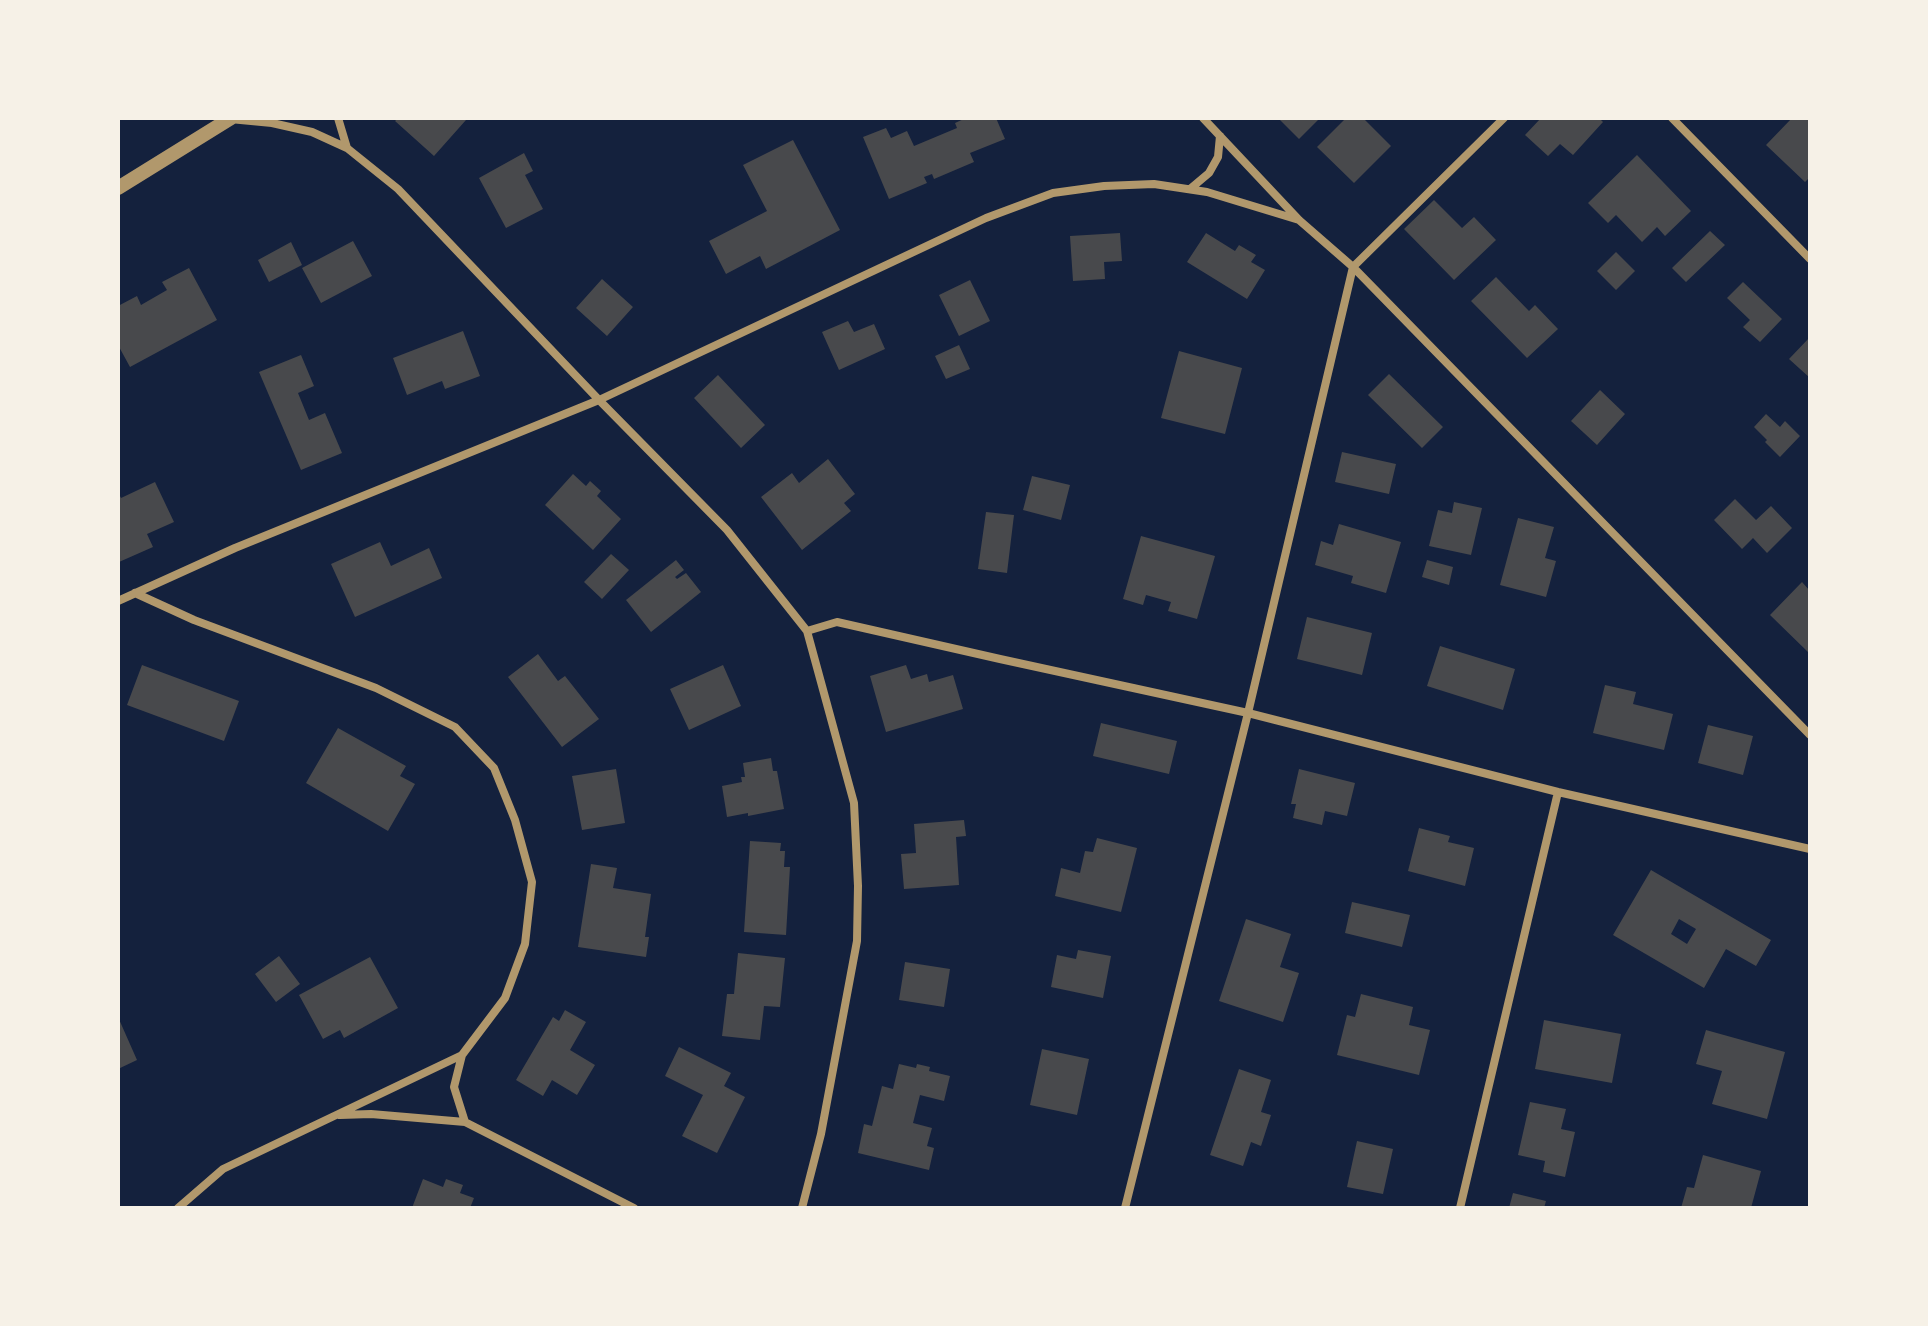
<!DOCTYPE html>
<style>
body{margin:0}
#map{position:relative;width:1928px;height:1326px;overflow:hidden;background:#14213d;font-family:"Varela Round",sans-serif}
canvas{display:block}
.frame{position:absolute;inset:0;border:120px solid #f6f1e7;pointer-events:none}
</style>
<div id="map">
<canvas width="1928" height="1326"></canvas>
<div class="frame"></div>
</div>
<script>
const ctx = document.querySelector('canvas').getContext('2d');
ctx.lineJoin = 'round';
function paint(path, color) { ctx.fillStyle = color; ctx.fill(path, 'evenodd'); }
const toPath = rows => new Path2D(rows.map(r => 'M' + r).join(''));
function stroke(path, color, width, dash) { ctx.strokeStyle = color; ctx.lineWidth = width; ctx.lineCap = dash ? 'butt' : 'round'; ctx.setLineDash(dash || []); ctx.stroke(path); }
const building = toPath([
 [398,118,464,118,466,120,434,156,395,121],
 [966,118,996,118,1005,139,970,153,974,162,934,179,932,174,924,177,927,183,889,199,863,137,886,128,891,138,907,131,914,146,957,128,955,123],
 [1278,118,1320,118,1299,139],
 [1346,118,1363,118,1391,146,1354,183,1317,147],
 [1541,118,1599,118,1603,122,1573,155,1560,144,1548,156,1525,135],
 [1792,118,1810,118,1810,177,1805,182,1766,145],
 [793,140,840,230,766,269,760,256,726,274,709,241,767,211,743,165],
 [524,153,533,171,525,175,543,209,506,228,479,178],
 [1637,155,1691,211,1665,236,1657,227,1642,242,1616,215,1608,223,1588,203],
 [1434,200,1462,228,1474,217,1496,240,1454,280,1404,229],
 [1710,231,1725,245,1686,282,1672,268],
 [1120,233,1122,261,1104,262,1105,279,1073,281,1070,236],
 [1206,233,1235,251,1239,245,1256,255,1251,262,1265,270,1247,299,1187,262],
 [353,241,372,276,321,303,302,268],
 [291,242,302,265,269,282,258,260],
 [1616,252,1635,271,1616,290,1597,271],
 [189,268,217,320,130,367,118,345,118,306,137,296,141,305,167,290,162,282],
 [1496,277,1529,311,1535,305,1558,329,1527,358,1471,301],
 [602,279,633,307,607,336,576,308],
 [970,280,990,321,959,336,939,295],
 [1743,282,1782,319,1760,342,1743,327,1750,320,1727,298],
 [848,321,854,332,874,324,885,349,839,370,822,332],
 [463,331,480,376,445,389,442,381,407,395,393,358],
 [1810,337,1810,378,1789,359],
 [959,345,970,369,946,379,935,356],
 [1179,351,1242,368,1225,434,1161,418],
 [301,355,314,386,298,393,309,420,325,413,342,453,301,470,259,372],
 [1389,374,1443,427,1422,448,1368,395],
 [718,375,765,425,741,448,694,398],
 [1600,390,1625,414,1597,445,1571,421],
 [1766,414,1780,427,1785,421,1800,436,1780,457,1765,442,1767,440,1754,427],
 [1342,452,1396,464,1389,494,1335,482],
 [828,459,855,494,844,503,851,511,802,550,761,497,792,473,799,483],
 [573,474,586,486,590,481,601,491,597,496,621,519,593,550,545,505],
 [1032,476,1070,485,1061,520,1023,510],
 [155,482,174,522,147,534,153,547,119,562,118,492,121,498],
 [1735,499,1756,520,1771,506,1792,528,1767,553,1753,538,1742,549,1714,520],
 [1454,502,1482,508,1471,555,1429,546,1438,510,1452,513],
 [986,512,1014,515,1007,573,978,569],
 [1518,518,1554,527,1545,558,1556,561,1546,597,1500,585],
 [1339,524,1401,542,1386,593,1351,583,1353,576,1315,565,1321,541,1333,545],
 [1141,536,1215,556,1197,619,1168,611,1171,602,1146,595,1143,605,1123,599],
 [380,542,391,566,429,548,442,578,355,617,331,564],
 [611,554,629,570,602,599,584,582],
 [676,560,684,570,675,577,677,579,686,573,701,592,651,632,626,600],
 [1427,560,1453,567,1449,585,1422,577],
 [1802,582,1810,591,1810,654,1770,615],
 [1307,617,1372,633,1362,675,1297,659],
 [1440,646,1515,669,1503,710,1427,686],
 [538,654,558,681,565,676,599,719,562,747,508,677],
 [142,665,239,701,224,741,127,705],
 [723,665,741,706,689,730,670,689],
 [906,665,911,679,927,674,929,682,953,675,963,709,886,732,870,676],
 [1605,685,1636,692,1633,704,1673,714,1664,750,1593,733],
 [1101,723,1177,741,1169,774,1093,756],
 [1708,725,1753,736,1743,775,1698,763],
 [338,728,406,766,400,776,415,784,388,831,306,783],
 [771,758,773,771,777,771,784,809,748,816,748,813,727,817,722,786,742,782,741,777,745,777,743,763],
 [616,769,625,823,582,830,572,776],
 [1299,769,1355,783,1347,816,1325,811,1322,825,1293,818,1296,804,1291,804],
 [964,820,966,836,956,837,959,885,904,889,901,854,916,853,914,824],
 [1419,828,1450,836,1448,842,1474,848,1465,886,1408,871],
 [1097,838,1137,848,1121,912,1055,896,1061,868,1080,873,1085,851,1093,852],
 [750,841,781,843,780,851,785,851,784,867,790,867,786,935,744,932],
 [591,864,617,868,613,888,651,894,645,937,649,937,646,957,578,947],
 [1651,870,1771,940,1756,966,1726,949,1704,988,1613,935],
 [1679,919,1696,929,1687,944,1671,934],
 [1352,902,1410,915,1402,947,1345,933],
 [1246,919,1291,934,1280,967,1299,973,1283,1022,1219,1001],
 [1078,950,1111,956,1103,998,1051,987,1057,955,1076,959],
 [738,953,785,958,780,1007,764,1006,760,1040,722,1036,727,994,734,994],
 [279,956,300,984,276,1002,255,974],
 [370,957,398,1008,344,1038,340,1030,323,1039,299,995],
 [905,962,950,969,944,1007,899,1000],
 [1361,994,1413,1007,1409,1025,1430,1030,1419,1075,1337,1055,1347,1015,1355,1017],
 [565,1010,586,1022,570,1050,595,1065,577,1095,552,1080,543,1096,516,1080,553,1017,559,1021],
 [118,1017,137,1060,118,1069],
 [1544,1020,1621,1034,1612,1083,1535,1069],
 [1706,1030,1785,1052,1767,1119,1712,1104,1722,1071,1696,1064],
 [679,1047,731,1073,724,1086,745,1097,717,1153,682,1136,703,1095,665,1076],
 [1042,1049,1089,1059,1077,1115,1030,1105],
 [899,1064,916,1068,917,1064,930,1067,929,1071,950,1076,944,1101,920,1095,913,1123,932,1128,927,1146,934,1148,929,1170,858,1153,864,1124,872,1126,882,1086,893,1089],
 [1239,1069,1271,1080,1261,1112,1271,1115,1261,1146,1251,1142,1243,1166,1210,1155],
 [1530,1102,1566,1109,1561,1129,1575,1132,1565,1177,1543,1172,1545,1161,1518,1155],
 [1357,1141,1393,1149,1383,1194,1347,1187],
 [1703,1155,1761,1171,1751,1208,1681,1208,1687,1187,1694,1188],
 [423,1179,443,1187,446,1179,463,1185,460,1193,474,1198,470,1208,412,1208],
 [1513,1193,1546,1201,1544,1208,1509,1208]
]);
const minor = toPath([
 [338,118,347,148],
 [1203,118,1299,220,1353,267,1810,735],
 [1672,118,1810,259],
 [230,119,272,123,312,132,347,148,398,189,599,400,727,530,807,631,854,803,858,886,857,941,821,1134,802,1208],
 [1190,189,1209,173,1218,157,1220,136],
 [135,593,194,620,376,688,455,727,494,768,515,820,532,882,525,944,505,998,462,1055,223,1169,178,1208],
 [118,601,235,548,599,400,986,218,1053,193,1104,186,1154,184,1207,192,1299,220],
 [807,631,837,622,1000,659,1248,713,1558,792,1810,849],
 [462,1055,454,1087,465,1122],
 [340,1115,371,1114,465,1122,634,1208],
 [1125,1208,1248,713,1353,267,1504,118],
 [1460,1208,1558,792]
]);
const tertiary = toPath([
 [118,188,231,118]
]);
paint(building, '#48494c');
stroke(minor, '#b1986c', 8);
stroke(tertiary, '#b1986c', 14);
</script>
